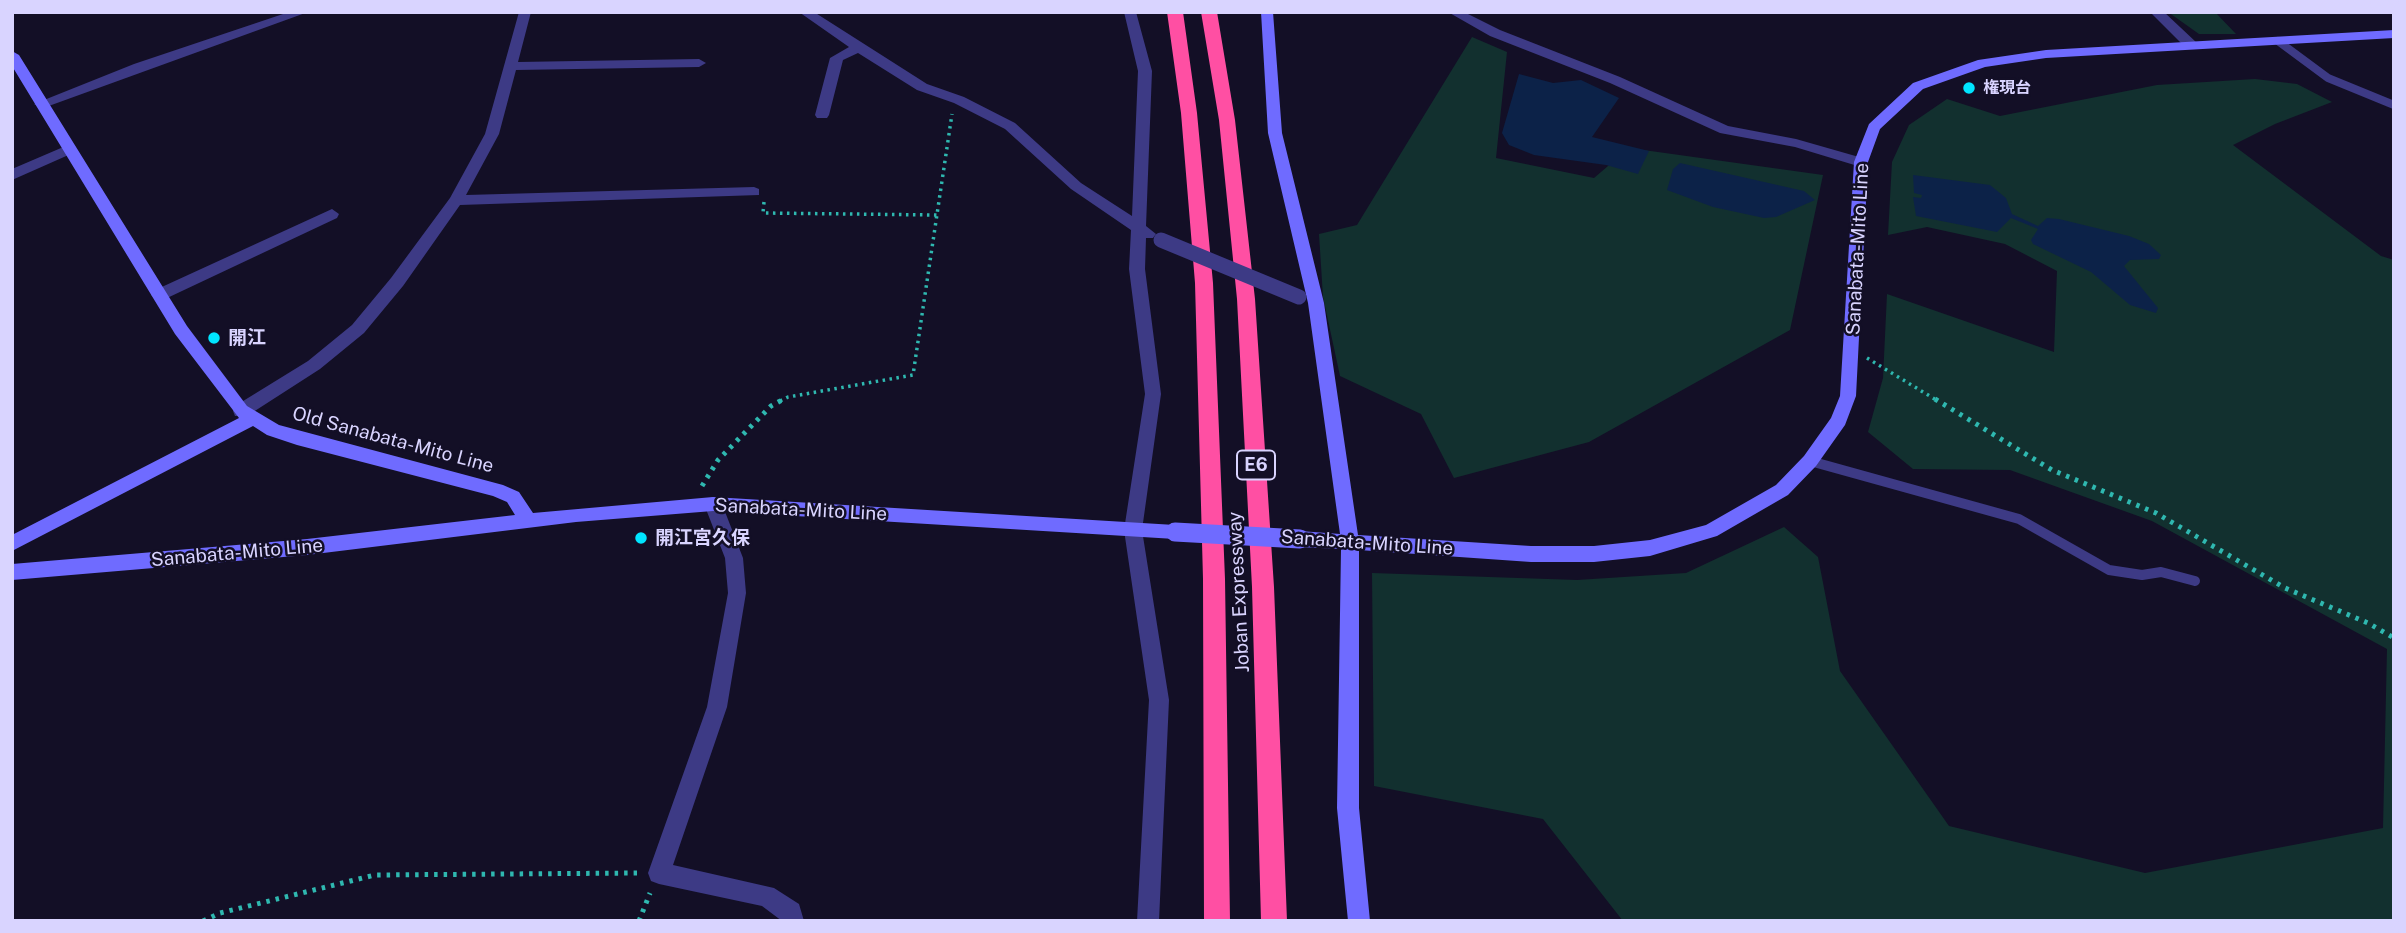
<!DOCTYPE html>
<meta charset="utf-8">
<style>
body{margin:0}
#map{position:relative;width:2406px;height:933px;overflow:hidden;background:#130f26;font-family:"Public Sans",sans-serif}
canvas{display:block}
.frame{position:absolute;inset:0;border:14px solid #d9d4ff;pointer-events:none}
</style>
<div id="map">
<canvas width="2406" height="933"></canvas>
<div class="frame"></div>
</div>
<script>
const ctx = document.querySelector('canvas').getContext('2d');
ctx.lineJoin = 'round';
function paint(path, color) { ctx.fillStyle = color; ctx.fill(path, 'evenodd'); }
const toPath = rows => new Path2D(rows.map(r => 'M' + r).join(''));
function stroke(path, color, width, dash) { ctx.strokeStyle = color; ctx.lineWidth = width; ctx.lineCap = dash ? 'butt' : 'round'; ctx.setLineDash(dash || []); ctx.stroke(path); }
function write(font, color, halo, rows, align = 'center') {
  ctx.font = font + ' "Public Sans","Noto Sans JP",sans-serif'; ctx.lineWidth = 5; ctx.setLineDash([]); ctx.textBaseline = 'middle'; ctx.strokeStyle = halo; ctx.fillStyle = color; for (const [text, x, y, turn = 0] of rows) {
    ctx.save(); ctx.translate(x, y); ctx.rotate((+turn || 0) * Math.PI / 180); ctx.textAlign = isNaN(turn) ? turn : align; if (halo) ctx.strokeText(text, 0, 0); ctx.fillText(text, 0, 0); ctx.restore();
  }
}
const green = toPath([
 [2168,12,2215,12,2236,34,2199,34],
 [1472,37,1507,52,1496,158,1594,178,1629,148,1823,175,1790,330,1589,442,1454,478,1421,414,1340,376,1323,297,1319,234,1357,225],
 [2255,79,2297,84,2332,102,2275,124,2233,145,2381,256,2394,260,2394,921,1623,921,1543,819,1374,786,1372,573,1577,580,1686,573,1784,527,1818,557,1840,671,1949,826,2145,873,2383,828,2387,649,2152,521,2010,470,1913,469,1868,432,1883,378,1887,294,2054,352,2057,271,2005,244,1927,227,1888,235,1892,162,1909,125,1947,99,2000,116,2157,85]
]);
const water = toPath([
 [1519,74,1553,83,1581,80,1619,98,1592,137,1649,151,1638,174,1606,165,1534,155,1509,145,1502,133],
 [1680,163,1804,191,1815,200,1776,217,1764,218,1713,207,1667,190,1673,169],
 [1913,175,1990,185,2006,198,2012,214,2038,226,2047,218,2059,219,2129,236,2149,244,2161,255,2159,259,2130,260,2124,266,2158,308,2156,313,2130,305,2091,272,2033,244,2031,240,2038,229,2011,218,1997,232,1916,216,1913,197,1921,198,1922,195,1914,193]
]);
const pathFar1 = toPath([
 [764,202,763,213,937,215],
 [1867,358,1938,401],
 [780,401,788,397,913,375,952,114]
]);
const path = toPath([
 [1935,399,2052,470,2156,513,2285,588,2368,623,2394,638],
 [702,486,718,460,771,406,784,399],
 [203,921,220,913,375,875,637,873],
 [639,921,650,893]
]);
const laneFar1 = toPath([
 [2278,41,2328,78,2394,105]
]);
const lane = toPath([
 [1810,461,2019,519,2109,570,2142,575,2161,572,2195,581]
]);
const street = toPath([
 [289,12,308,12,46,107,41,108,34,104,134,64,289,12],
 [519,12,531,12,518,62,699,59,706,63,699,67,516,70,499,134,466,195,754,187,759,189,759,195,460,205,403,286,364,333,320,369,247,416,235,416,233,411,235,406,308,361,352,325,391,278,450,198,485,134,519,12],
 [799,12,814,12,927,84,964,97,1015,123,1081,183,1132,216,1138,71,1124,12,1136,12,1152,71,1146,226,1156,234,1153,238,1146,238,1145,269,1161,394,1142,530,1169,700,1159,921,1137,921,1149,700,1124,530,1145,394,1129,269,1131,230,1071,189,1005,129,954,103,917,90,858,53,843,60,829,115,827,118,817,118,815,115,830,58,849,47,799,12],
 [1448,12,1464,12,1500,30,1620,77,1728,126,1796,139,1866,159,1868,162,1861,167,1795,147,1720,133,1610,83,1490,36,1448,12],
 [2150,12,2164,12,2197,43,2197,49,2187,49,2150,12],
 [68,145,73,147,73,153,12,180,12,169,68,145],
 [332,209,339,214,337,218,165,299,159,301,151,295,153,291,332,209],
 [713,497,719,499,722,504,743,558,746,593,727,707,673,865,774,888,799,904,804,921,782,921,762,906,659,884,651,881,648,873,707,707,728,593,725,558,704,504,707,499,713,497]
]);
const secondary = toPath([
 [1261,12,1273,12,1282,133,1324,303,1358,535,1531,546,1594,546,1650,540,1706,525,1776,485,1804,456,1831,418,1840,396,1854,162,1869,124,1913,83,1978,60,2046,50,2394,30,2394,38,2046,58,1985,67,1923,89,1880,129,1868,162,1856,396,1845,425,1816,466,1788,495,1717,536,1650,556,1594,562,1531,562,1359,550,1359,808,1370,921,1348,921,1337,808,1341,549,1300,547,1294,544,1291,539,1294,534,1300,531,1340,534,1308,303,1268,133,1261,12],
 [12,51,19,55,187,326,247,406,279,425,503,485,519,492,533,513,713,497,1175,525,1181,527,1184,532,1181,537,1175,539,713,511,576,522,307,555,12,580,12,564,307,539,515,515,507,502,493,496,297,445,267,435,253,426,12,551,12,535,239,418,175,334,12,66,12,51]
]);
const highway = toPath([
 [1167,12,1183,12,1197,113,1213,283,1225,579,1230,921,1204,921,1203,579,1195,283,1181,113,1167,12],
 [1201,12,1217,12,1235,120,1255,299,1274,587,1287,921,1261,921,1252,587,1237,299,1219,120,1201,12]
]);
const streetBridge = toPath([
 [1161,240,1299,297]
]);
const secondaryBridge = toPath([
 [1175,532,1300,539]
]);
const markers = [
 [1969,88,7,"#00e5ff"],
 [214,338,7,"#00e5ff"],
 [641,538,7,"#00e5ff"]
];
const farPoinames = [
 ["権現台",1983,88]
];
const shields = [
 [1256,465,38]
];
const shieldNames = [
 ["E6",1256,465]
];
const streetNames = [
 ["Sanabata-Mito Line",1858,249,-87],
 ["Old Sanabata-Mito Line",393,440,15],
 ["Sanabata-Mito Line",801,510,3],
 ["Sanabata-Mito Line",1367,543,4],
 ["Sanabata-Mito Line",237,553,-5],
 ["Joban Expressway",1239,592,-93]
];
const poiNames = [
 ["開江",228,338],
 ["開江宮久保",655,538]
];
paint(green, '#12302f');
paint(water, '#0c2248');
stroke(pathFar1, '#2fb8b0', 3.5, [2.5, 4.5]);
stroke(path, '#2fb8b0', 5, [3.5, 6]);
stroke(laneFar1, '#3d3a85', 8);
stroke(lane, '#3d3a85', 10);
paint(street, '#3d3a85');
paint(secondary, '#6f6bff');
paint(highway, '#ff4fa3');
stroke(streetBridge, '#3d3a85', 15);
stroke(secondaryBridge, '#6f6bff', 19);
for (const [x, y, r, color] of markers) { const dot = new Path2D(); dot.arc(x, y, r, 0, 2 * Math.PI); ctx.fillStyle = color; ctx.fill(dot); stroke(dot, '#130f26', 2.5); }
write('bold 16px', '#d9d4ff', '#130f26', farPoinames, 'left');
for (const [x, y, w] of shields) { const box = new Path2D(); box.roundRect(x - w / 2, y - 14.5, w, 29, 5); ctx.fillStyle = '#130f26'; ctx.fill(box); stroke(box, '#d9d4ff', 2); }
write('bold 18px', '#d9d4ff', null, shieldNames);
write('19px', '#d9d4ff', '#130f26', streetNames);
write('bold 19px', '#d9d4ff', '#130f26', poiNames, 'left');
</script>
